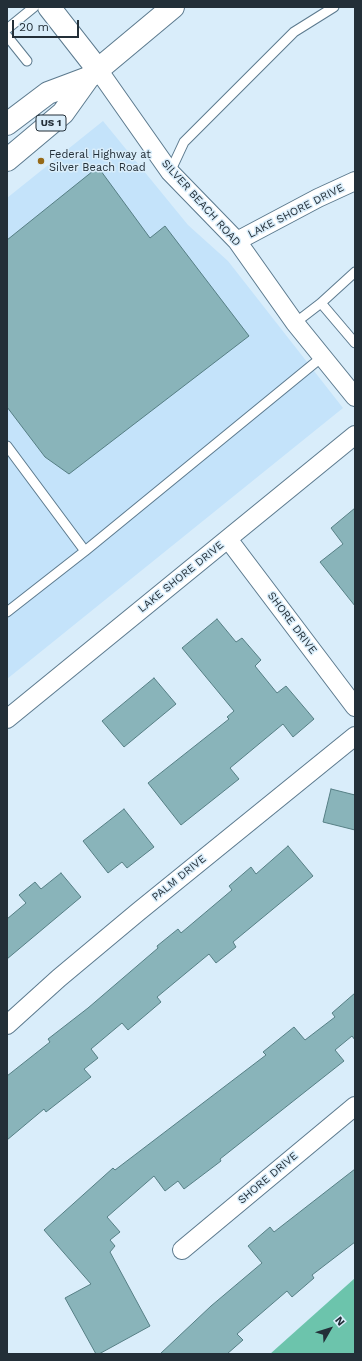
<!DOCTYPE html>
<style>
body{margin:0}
#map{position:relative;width:362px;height:1361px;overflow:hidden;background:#d9edfa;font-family:"Work Sans",sans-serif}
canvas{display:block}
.frame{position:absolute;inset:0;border:8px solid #232f38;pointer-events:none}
.north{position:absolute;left:310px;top:1309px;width:40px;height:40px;-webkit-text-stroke:3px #d9edfa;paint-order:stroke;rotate:51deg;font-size:11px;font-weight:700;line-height:16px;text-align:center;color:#232f38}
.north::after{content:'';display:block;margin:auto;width:14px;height:18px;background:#232f38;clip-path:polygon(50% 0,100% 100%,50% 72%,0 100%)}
.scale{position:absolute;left:12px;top:20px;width:67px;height:18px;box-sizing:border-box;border:2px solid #232f38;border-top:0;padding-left:5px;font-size:12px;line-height:14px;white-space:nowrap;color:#232f38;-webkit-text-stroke:3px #d9edfa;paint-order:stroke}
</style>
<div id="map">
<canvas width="362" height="1361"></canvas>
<div class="frame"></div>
<div class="north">N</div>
<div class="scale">20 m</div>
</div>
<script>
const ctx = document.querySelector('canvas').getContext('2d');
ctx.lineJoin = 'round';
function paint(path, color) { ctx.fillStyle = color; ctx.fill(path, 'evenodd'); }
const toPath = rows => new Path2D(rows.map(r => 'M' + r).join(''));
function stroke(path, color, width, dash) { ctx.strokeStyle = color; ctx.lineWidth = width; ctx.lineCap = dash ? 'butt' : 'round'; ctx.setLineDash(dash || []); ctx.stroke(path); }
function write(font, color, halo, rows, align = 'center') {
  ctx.font = font + ' "Work Sans",sans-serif'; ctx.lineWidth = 3; ctx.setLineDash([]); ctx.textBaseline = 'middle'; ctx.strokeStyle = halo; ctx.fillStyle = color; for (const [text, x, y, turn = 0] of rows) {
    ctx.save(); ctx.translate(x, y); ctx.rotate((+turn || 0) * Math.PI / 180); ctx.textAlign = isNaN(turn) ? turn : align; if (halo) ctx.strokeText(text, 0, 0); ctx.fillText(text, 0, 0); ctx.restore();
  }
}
const built = toPath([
 [103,121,188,225,228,261,343,408,7,679,7,198]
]);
const water = toPath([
 [355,1278,355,1354,270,1354]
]);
const building = toPath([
 [98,167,150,238,165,226,249,336,69,474,45,457,7,407,7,240,98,167],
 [355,508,355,606,320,562,343,544,331,528,355,508],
 [217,619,236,642,242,638,261,660,255,666,277,693,286,686,314,719,293,737,283,724,230,768,239,779,181,825,148,783,229,719,227,717,234,711,182,648,217,619],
 [154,678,176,704,124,747,102,721,154,678],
 [331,789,355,795,355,830,323,822,331,789],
 [124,809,154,847,127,868,122,862,108,873,83,841,124,809],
 [288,846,313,876,233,942,236,947,216,963,209,954,157,997,161,1002,128,1030,122,1023,91,1049,98,1058,84,1069,91,1077,46,1112,44,1109,7,1140,7,1076,50,1042,48,1039,88,1008,158,948,157,946,178,929,181,933,232,890,229,886,251,867,256,874,288,846],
 [61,873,81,897,7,959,7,919,26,903,19,895,35,882,41,889,61,873],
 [355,993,355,1040,352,1036,335,1050,344,1061,220,1159,221,1161,184,1189,178,1181,165,1191,154,1176,107,1217,120,1232,110,1240,115,1246,110,1252,150,1326,99,1354,96,1354,65,1298,91,1284,44,1230,113,1168,115,1170,266,1055,263,1052,294,1027,305,1040,335,1017,332,1013,355,993],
 [355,1169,355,1242,312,1275,314,1278,292,1297,287,1291,237,1334,243,1340,227,1354,160,1354,211,1306,262,1263,248,1246,270,1227,274,1232,355,1169]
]);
const lane = toPath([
 [7,29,34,7],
 [7,36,27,61],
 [170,172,184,142,294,32,334,7],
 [321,303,355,343],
 [295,323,321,303,355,272],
 [7,446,85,551],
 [7,612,85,551,322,357]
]);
const street = toPath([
 [99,71,170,172,237,241,295,323,355,397],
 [237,241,318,198,355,181],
 [228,539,355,707],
 [7,719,355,435],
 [7,1025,59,978,138,912,355,736],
 [182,1250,355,1106]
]);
const secondary = toPath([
 [49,7,99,71]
]);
const primary = toPath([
 [7,124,48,93,88,78,173,7],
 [7,160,63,113,88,78]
]);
const markers = [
 [41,161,4,"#966917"]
];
const shields = [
 [51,123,30]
];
const shieldNames = [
 ["US 1",51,123]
];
const poiNames = [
 ["Federal Highway at",49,155],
 ["Silver Beach Road",49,168]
];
const streetNames = [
 ["SILVER BEACH ROAD",201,203,48],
 ["LAKE SHORE DRIVE",296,211,-27],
 ["LAKE SHORE DRIVE",181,577,-39],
 ["SHORE DRIVE",292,623,53],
 ["PALM DRIVE",179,878,-39],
 ["SHORE DRIVE",268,1178,-40]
];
paint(built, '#c4e3fa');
paint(water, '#6cc4ac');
paint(building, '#89b4ba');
stroke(building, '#567f85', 1);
stroke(lane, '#5c7a8e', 11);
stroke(street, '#5c7a8e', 20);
stroke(secondary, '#5c7a8e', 24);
stroke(primary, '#5c7a8e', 24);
stroke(lane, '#fff', 9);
stroke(street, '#fff', 18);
stroke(secondary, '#fff', 22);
stroke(primary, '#fff', 22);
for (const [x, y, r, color] of markers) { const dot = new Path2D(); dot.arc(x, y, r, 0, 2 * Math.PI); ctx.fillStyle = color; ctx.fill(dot); stroke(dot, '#d9edfa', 1.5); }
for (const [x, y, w] of shields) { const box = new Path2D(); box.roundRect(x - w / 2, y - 8, w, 16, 3); ctx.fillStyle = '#d9edfa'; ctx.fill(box); stroke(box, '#232f38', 1); }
write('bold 10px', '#232f38', null, shieldNames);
write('11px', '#232f38', '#d9edfa', poiNames, 'left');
write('11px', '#232f38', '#d9edfa', streetNames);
</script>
